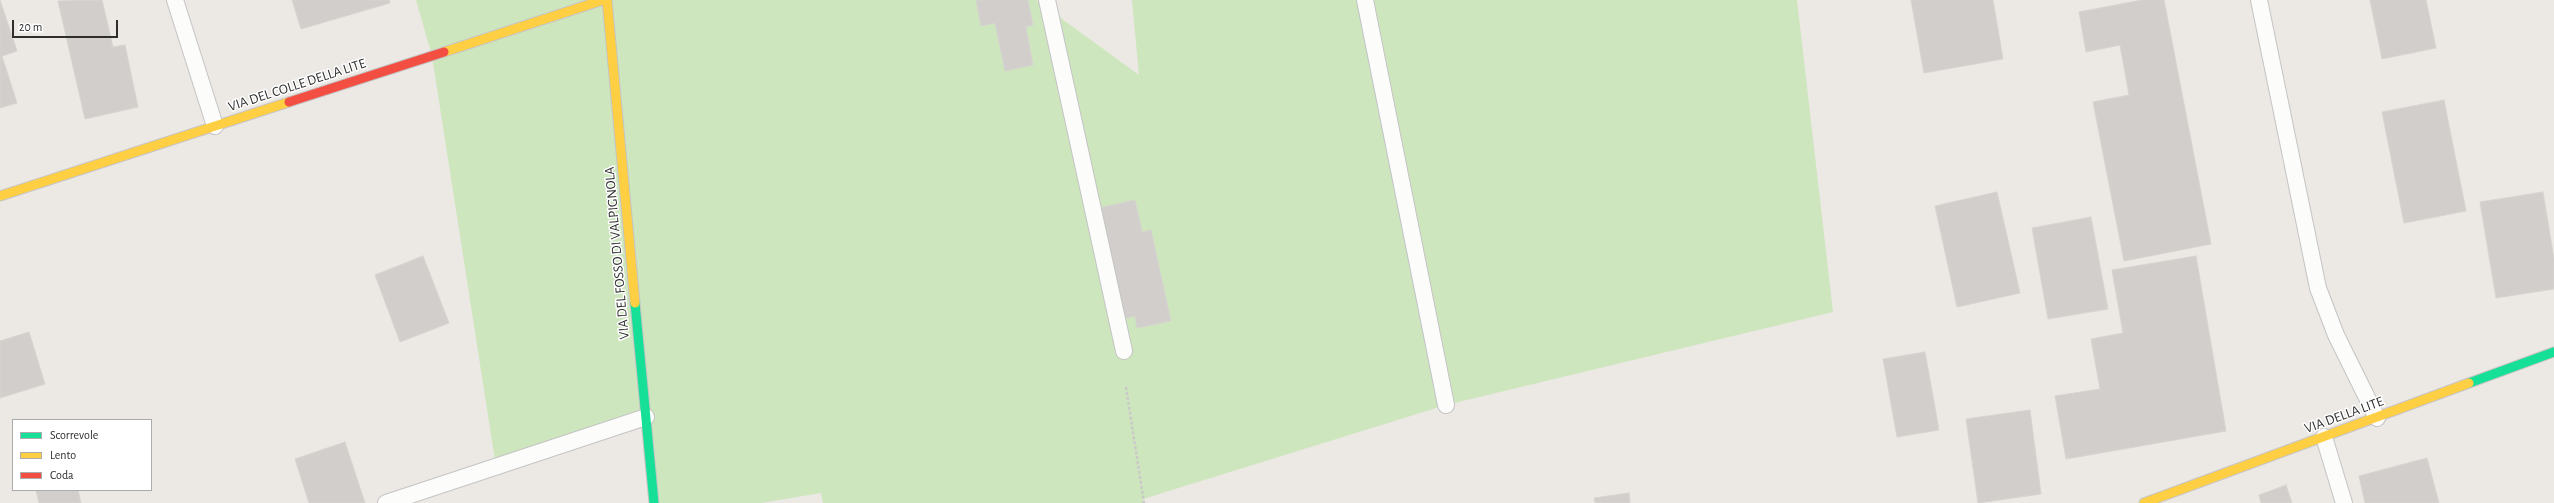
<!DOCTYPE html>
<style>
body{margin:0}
#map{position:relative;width:2554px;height:503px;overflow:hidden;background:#ece8e4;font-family:"Alegreya Sans",sans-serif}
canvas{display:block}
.legend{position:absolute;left:12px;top:419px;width:140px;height:72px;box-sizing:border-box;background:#fff;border:1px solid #ababab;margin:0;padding:5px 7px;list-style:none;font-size:12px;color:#2e2e2e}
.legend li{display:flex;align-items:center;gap:8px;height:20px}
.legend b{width:20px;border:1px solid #ababab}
.scale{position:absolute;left:12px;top:20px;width:106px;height:18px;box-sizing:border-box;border:2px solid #2e2e2e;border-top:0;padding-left:5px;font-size:12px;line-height:14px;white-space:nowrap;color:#2e2e2e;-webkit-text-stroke:3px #fff;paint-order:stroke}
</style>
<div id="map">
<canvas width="2554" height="503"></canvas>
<ul class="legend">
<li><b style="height:5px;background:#16e098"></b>Scorrevole</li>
<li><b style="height:5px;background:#ffcf43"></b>Lento</li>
<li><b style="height:5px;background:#f24e42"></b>Coda</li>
</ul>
<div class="scale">20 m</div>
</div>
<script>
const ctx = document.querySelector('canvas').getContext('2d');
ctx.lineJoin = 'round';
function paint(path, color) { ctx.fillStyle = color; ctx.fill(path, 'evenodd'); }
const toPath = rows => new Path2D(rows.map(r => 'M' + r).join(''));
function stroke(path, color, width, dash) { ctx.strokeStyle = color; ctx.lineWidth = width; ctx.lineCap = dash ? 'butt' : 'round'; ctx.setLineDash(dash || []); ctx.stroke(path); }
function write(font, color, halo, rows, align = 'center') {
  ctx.font = font + ' "Alegreya Sans",sans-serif'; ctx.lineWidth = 3; ctx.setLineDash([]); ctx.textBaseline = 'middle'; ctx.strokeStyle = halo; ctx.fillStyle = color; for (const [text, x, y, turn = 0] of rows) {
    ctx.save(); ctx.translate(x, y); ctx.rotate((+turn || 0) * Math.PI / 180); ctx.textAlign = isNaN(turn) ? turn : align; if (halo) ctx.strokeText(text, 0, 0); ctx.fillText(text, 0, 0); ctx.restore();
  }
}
const green = toPath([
 [416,0,1036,0,1139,75,1132,0,1797,0,1833,312,1446,405,1143,499,1144,503,823,503,821,493,761,503,654,503,646,417,496,467,432,56]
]);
const building = toPath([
 [0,0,17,51,2,56,17,103,0,108,0,0],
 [102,0,113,47,125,45,138,107,85,119,58,1,102,0],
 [292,0,389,0,390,3,301,29,292,0],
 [976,0,1028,0,1033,25,1026,27,1033,65,1005,71,995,23,981,26,976,0],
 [1911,0,1993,0,2003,59,1924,73,1911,0],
 [2142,0,2164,0,2211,244,2124,261,2093,102,2129,95,2120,45,2086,52,2079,12,2142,0],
 [2370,0,2426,0,2436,48,2382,59,2370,0],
 [2444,100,2466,211,2404,223,2382,112,2444,100],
 [1997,192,2020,293,1957,307,1935,206,1997,192],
 [2543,192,2554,259,2554,289,2496,298,2480,202,2543,192],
 [1135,200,1142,232,1151,230,1171,321,1137,328,1135,316,1123,319,1099,208,1135,200],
 [2091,217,2108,309,2048,319,2032,228,2091,217],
 [423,256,449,323,400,342,375,275,423,256],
 [2196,256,2226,431,2066,459,2055,396,2100,389,2091,339,2123,333,2112,270,2196,256],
 [29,332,45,384,0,398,0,341,29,332],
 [1925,352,1939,430,1897,437,1883,359,1925,352],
 [2030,410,2041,494,1978,503,1966,419,2030,410],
 [345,442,365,503,309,503,295,459,345,442],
 [2427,458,2439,503,2365,503,2359,476,2427,458],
 [2286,485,2292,503,2261,503,2259,495,2286,485],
 [36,490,78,490,81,503,39,503,36,490],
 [1629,493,1630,503,1595,503,1594,498,1629,493]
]);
const path = toPath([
 [1126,387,1144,503]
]);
const lane = toPath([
 [175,0,215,126],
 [1047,0,1124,351],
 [1365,0,1446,405],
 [2259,0,2318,288,2336,335,2377,418],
 [2324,437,2344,503],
 [386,503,646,417]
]);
const fast = toPath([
 [635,303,654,503],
 [2469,383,2554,352]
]);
const slow = toPath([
 [607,0,635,303],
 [444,52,603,0],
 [0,196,289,102],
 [2144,503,2469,383]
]);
const jam = toPath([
 [289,102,444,52]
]);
const streetNames = [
 ["VIA DEL COLLE DELLA LITE",297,85,-18],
 ["VIA DEL FOSSO DI VALPIGNOLA",617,253,-95],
 ["VIA DELLA LITE",2344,415,-20]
];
paint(green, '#cee6be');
paint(building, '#d1cecb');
stroke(building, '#d7d4d0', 1);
stroke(lane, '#c5c4c5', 18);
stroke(fast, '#c5c4c5', 11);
stroke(slow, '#c5c4c5', 11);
stroke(jam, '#c5c4c5', 11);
stroke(path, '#c9c9c8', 2.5, [3, 2]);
stroke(lane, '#fcfcfb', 16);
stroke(fast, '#16e098', 9);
stroke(slow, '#ffcf43', 9);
stroke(jam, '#f24e42', 9);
write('14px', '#2e2e2e', '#fff', streetNames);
</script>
